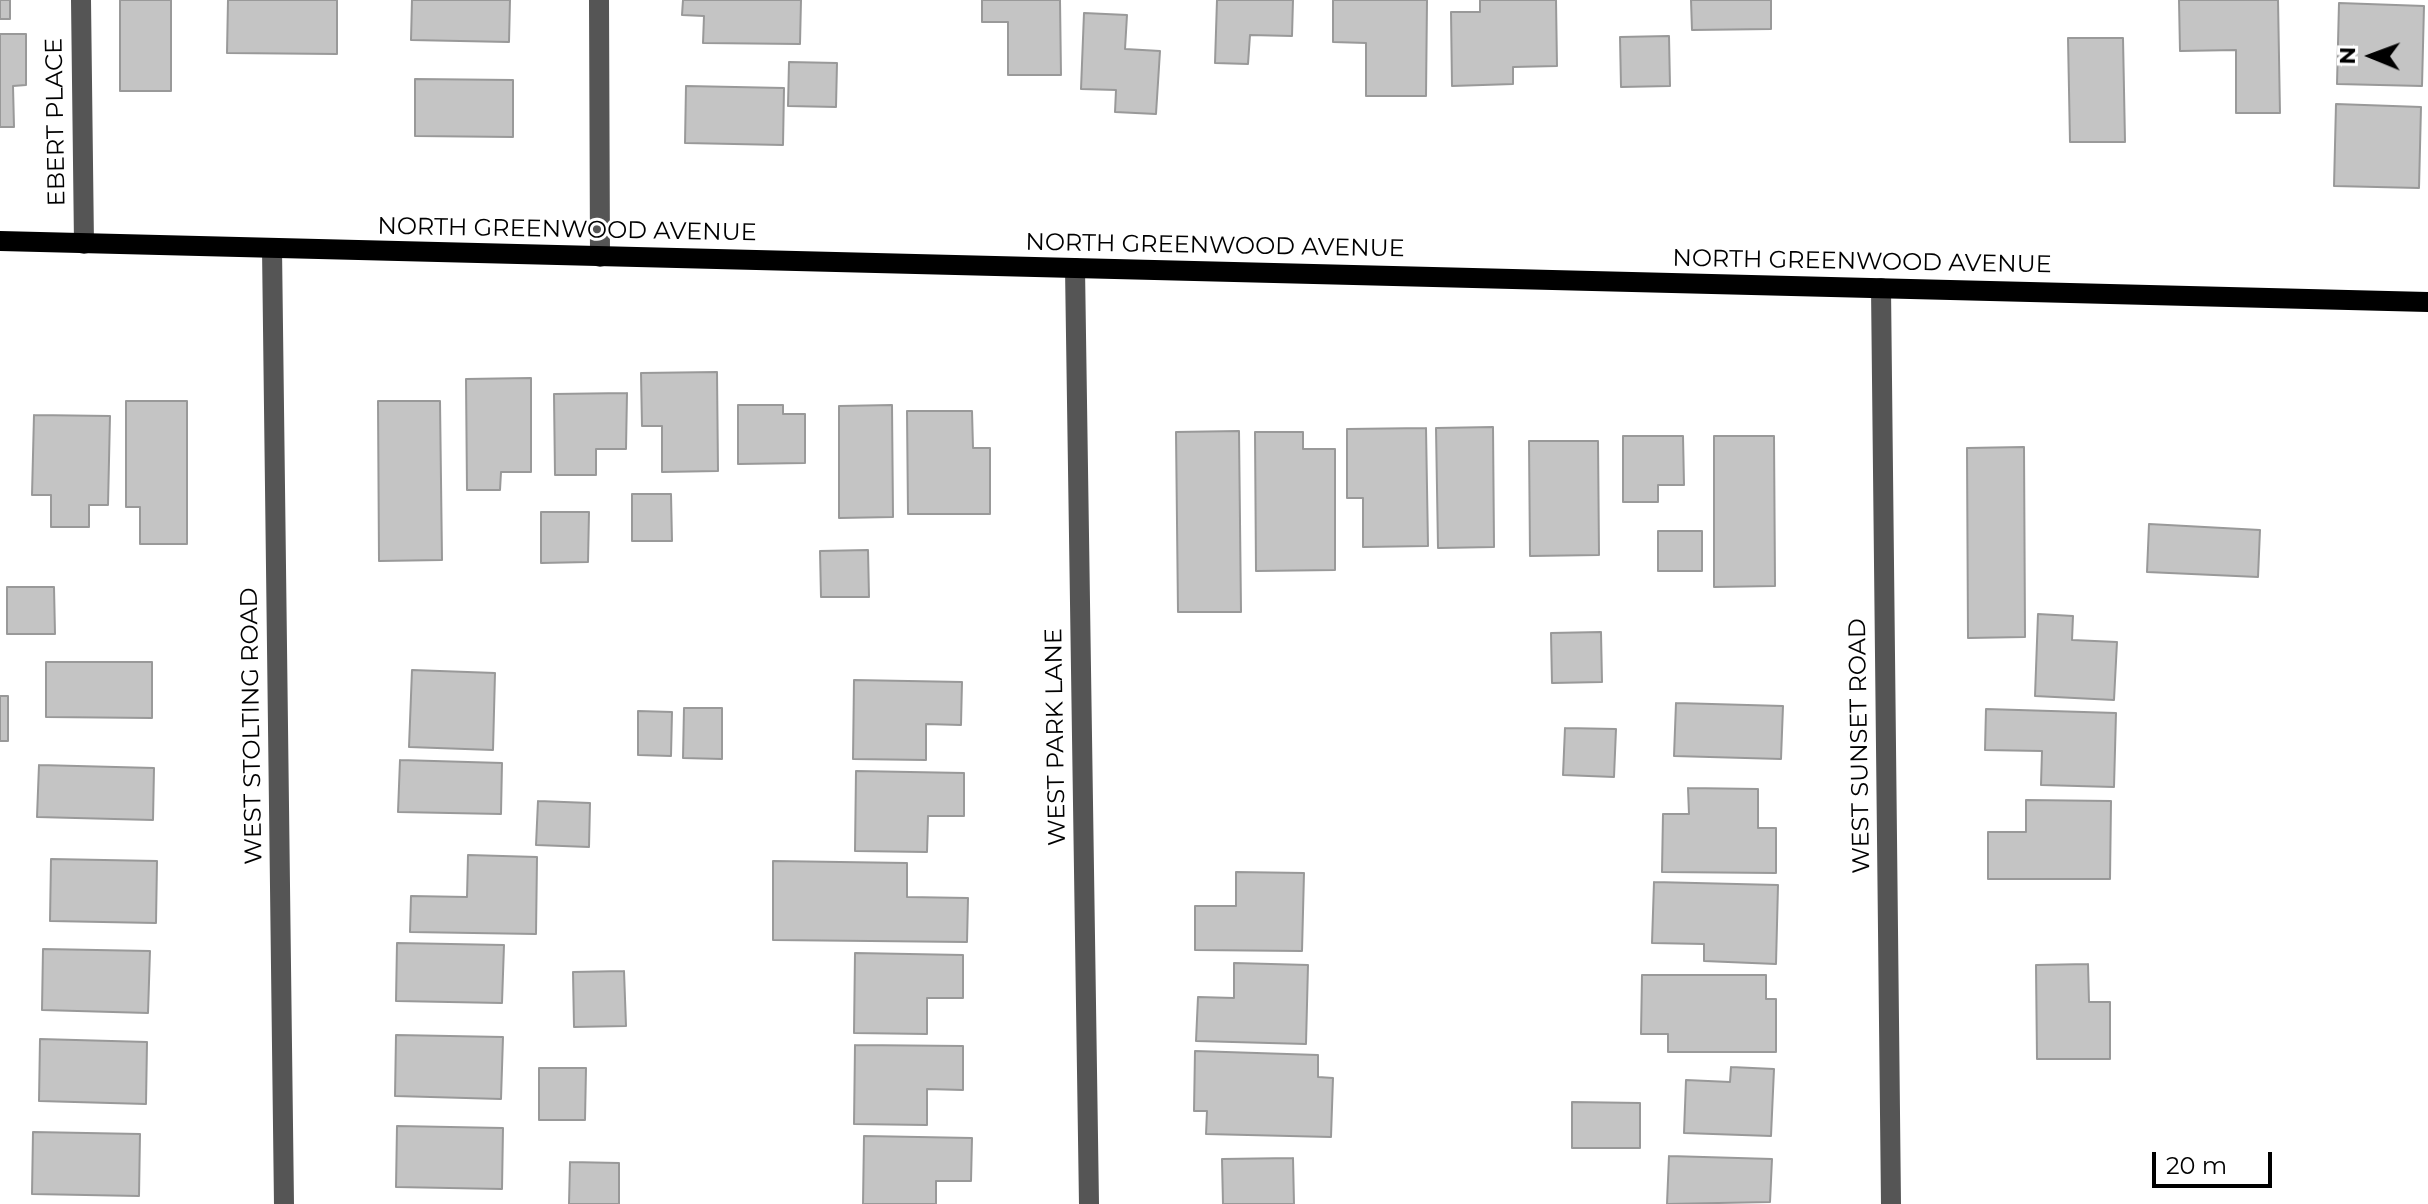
<!DOCTYPE html>
<style>
body{margin:0}
#map{position:relative;width:2428px;height:1204px;overflow:hidden;background:#fff;font-family:Montserrat,sans-serif}
canvas{display:block}
.north{position:absolute;left:2332px;top:16px;width:80px;height:80px;-webkit-text-stroke:6px #fff;paint-order:stroke;rotate:271deg;font-size:22px;font-weight:700;line-height:32px;text-align:center;color:#000}
.north::after{content:'';display:block;margin:auto;width:28px;height:36px;background:#000;clip-path:polygon(50% 0,100% 100%,50% 72%,0 100%)}
.scale{position:absolute;left:2152px;top:1152px;width:120px;height:36px;box-sizing:border-box;border:4px solid #000;border-top:0;padding-left:10px;font-size:24px;line-height:28px;white-space:nowrap;color:#000;-webkit-text-stroke:6px #fff;paint-order:stroke}
</style>
<div id="map">
<canvas width="2428" height="1204"></canvas>
<div class="north">N</div>
<div class="scale">20 m</div>
</div>
<script>
const ctx = document.querySelector('canvas').getContext('2d');
ctx.lineJoin = 'round';
function paint(path, color) { ctx.fillStyle = color; ctx.fill(path, 'evenodd'); }
const toPath = rows => new Path2D(rows.map(r => 'M' + r).join(''));
function stroke(path, color, width, dash) { ctx.strokeStyle = color; ctx.lineWidth = width; ctx.lineCap = dash ? 'butt' : 'round'; ctx.setLineDash(dash || []); ctx.stroke(path); }
function write(font, color, halo, rows, align = 'center') {
  ctx.font = font + ' Montserrat,sans-serif'; ctx.lineWidth = 6; ctx.setLineDash([]); ctx.textBaseline = 'middle'; ctx.strokeStyle = halo; ctx.fillStyle = color; for (const [text, x, y, turn = 0] of rows) {
    ctx.save(); ctx.translate(x, y); ctx.rotate((+turn || 0) * Math.PI / 180); ctx.textAlign = isNaN(turn) ? turn : align; if (halo) ctx.strokeText(text, 0, 0); ctx.fillText(text, 0, 0); ctx.restore();
  }
}
const building = toPath([
 [0,0,10,0,10,19,0,19,0,0],
 [120,0,171,0,171,91,120,91,120,0],
 [228,0,337,0,337,54,227,53,228,0],
 [412,0,510,0,509,42,411,40,412,0],
 [683,0,801,0,800,44,703,43,704,16,682,15,683,0],
 [982,0,1060,0,1061,75,1008,75,1008,22,982,22,982,0],
 [1217,0,1293,0,1292,36,1250,35,1248,64,1215,63,1217,0],
 [1333,0,1427,0,1426,96,1366,96,1366,43,1333,42,1333,0],
 [1480,0,1556,0,1557,66,1513,67,1513,84,1452,86,1451,12,1480,12,1480,0],
 [1691,0,1771,0,1771,29,1692,30,1691,0],
 [2179,0,2278,0,2280,113,2236,113,2236,50,2180,51,2179,0],
 [2339,3,2424,6,2422,86,2337,84,2339,3],
 [1084,13,1127,15,1125,49,1160,51,1156,114,1115,112,1116,90,1081,89,1084,13],
 [0,34,26,34,26,85,13,86,14,127,0,127,0,34],
 [1669,36,1670,86,1621,87,1620,37,1669,36],
 [2068,38,2123,38,2125,142,2070,142,2068,38],
 [789,62,837,63,836,107,788,106,789,62],
 [415,79,513,80,513,137,415,136,415,79],
 [686,86,784,88,783,145,685,143,686,86],
 [2336,104,2421,107,2419,188,2334,186,2336,104],
 [717,372,718,471,662,472,662,426,642,426,641,373,717,372],
 [531,378,531,472,501,472,500,490,467,490,466,379,531,378],
 [627,393,626,449,596,449,596,475,555,475,554,394,627,393],
 [126,401,187,401,187,544,140,544,140,507,126,507,126,401],
 [378,401,440,401,442,560,379,561,378,401],
 [738,405,783,405,783,414,805,414,805,463,738,464,738,405],
 [892,405,893,517,839,518,839,406,892,405],
 [907,411,972,411,973,448,990,448,990,514,908,514,907,411],
 [34,415,110,416,108,505,89,505,89,527,51,527,51,495,32,495,34,415],
 [1493,427,1494,547,1438,548,1436,428,1493,427],
 [1426,428,1428,546,1363,547,1363,498,1347,498,1347,429,1426,428],
 [1239,431,1241,612,1178,612,1176,432,1239,431],
 [1255,432,1303,432,1303,449,1335,449,1335,570,1256,571,1255,432],
 [1623,436,1683,436,1684,485,1658,485,1658,502,1623,502,1623,436],
 [1714,436,1774,436,1775,586,1714,587,1714,436],
 [1529,441,1598,441,1599,555,1530,556,1529,441],
 [2024,447,2025,637,1968,638,1967,448,2024,447],
 [632,494,671,494,672,541,632,541,632,494],
 [541,512,589,512,588,562,541,563,541,512],
 [2149,524,2260,530,2258,577,2147,572,2149,524],
 [1658,531,1702,531,1702,571,1658,571,1658,531],
 [868,550,869,597,821,597,820,551,868,550],
 [7,587,54,587,55,634,7,634,7,587],
 [2038,614,2073,616,2072,640,2117,642,2114,700,2035,696,2038,614],
 [1601,632,1602,682,1552,683,1551,633,1601,632],
 [46,662,152,662,152,718,46,717,46,662],
 [412,670,495,673,493,750,409,747,412,670],
 [854,680,962,682,961,725,926,724,926,760,853,759,854,680],
 [0,696,8,696,8,741,0,741,0,696],
 [1676,703,1783,706,1781,759,1674,756,1676,703],
 [684,708,722,708,722,759,683,758,684,708],
 [1986,709,2116,713,2114,787,2041,785,2042,751,1985,750,1986,709],
 [638,711,672,712,671,756,638,755,638,711],
 [1565,728,1616,729,1614,777,1563,775,1565,728],
 [400,760,502,763,501,814,398,812,400,760],
 [39,765,154,768,153,820,37,817,39,765],
 [856,771,964,773,964,816,928,816,927,852,855,851,856,771],
 [1688,788,1758,789,1758,828,1776,828,1776,873,1662,872,1663,814,1689,814,1688,788],
 [2026,800,2111,801,2110,879,1988,879,1988,832,2026,832,2026,800],
 [538,801,590,803,589,847,536,845,538,801],
 [468,855,537,857,536,934,410,932,411,896,467,897,468,855],
 [51,859,157,861,156,923,50,921,51,859],
 [773,861,907,863,907,897,968,898,967,942,773,940,773,861],
 [1236,872,1304,873,1302,951,1195,950,1195,906,1236,906,1236,872],
 [1654,882,1778,885,1776,964,1704,961,1704,944,1652,943,1654,882],
 [397,943,504,945,502,1003,396,1001,397,943],
 [43,949,150,951,148,1013,42,1010,43,949],
 [855,953,963,955,963,998,927,998,927,1034,854,1033,855,953],
 [1234,963,1308,965,1306,1044,1196,1041,1198,997,1234,998,1234,963],
 [2088,964,2089,1002,2110,1002,2110,1059,2037,1059,2036,965,2088,964],
 [624,971,626,1026,574,1027,573,972,624,971],
 [1642,975,1766,975,1766,999,1776,999,1776,1052,1668,1052,1668,1034,1641,1034,1642,975],
 [396,1035,503,1037,501,1099,395,1096,396,1035],
 [40,1039,147,1042,146,1104,39,1101,40,1039],
 [855,1045,963,1046,963,1090,927,1089,927,1125,854,1124,855,1045],
 [1195,1051,1318,1055,1318,1077,1333,1078,1331,1137,1206,1134,1207,1111,1194,1111,1195,1051],
 [1731,1067,1774,1069,1771,1136,1684,1133,1686,1080,1730,1082,1731,1067],
 [539,1068,586,1068,585,1120,539,1120,539,1068],
 [1572,1102,1640,1103,1640,1148,1572,1148,1572,1102],
 [397,1126,503,1128,502,1189,396,1187,397,1126],
 [33,1132,140,1134,139,1196,32,1194,33,1132],
 [864,1136,972,1138,971,1181,936,1181,936,1204,863,1204,864,1136],
 [1669,1156,1772,1159,1770,1202,1667,1204,1669,1156],
 [1293,1158,1294,1204,1223,1204,1222,1159,1293,1158],
 [570,1162,619,1163,619,1204,569,1204,570,1162]
]);
const minor = toPath([
 [81,0,84,244],
 [599,0,600,257],
 [272,248,284,1204],
 [1075,268,1089,1204],
 [1881,288,1891,1204]
]);
const major = toPath([
 [0,241,2428,302]
]);
const streetNames = [
 ["EBERT PLACE",56,122,-91],
 ["NORTH GREENWOOD AVENUE",567,230,1],
 ["NORTH GREENWOOD AVENUE",1215,246,1],
 ["NORTH GREENWOOD AVENUE",1862,262,1],
 ["WEST STOLTING ROAD",252,726,-91],
 ["WEST PARK LANE",1056,737,-91],
 ["WEST SUNSET ROAD",1860,746,-91]
];
paint(building, '#c4c4c4');
stroke(building, '#999', 2);
stroke(minor, '#555', 20);
stroke(major, '#000', 20);
write('24px', '#000', '#fff', streetNames);
</script>
